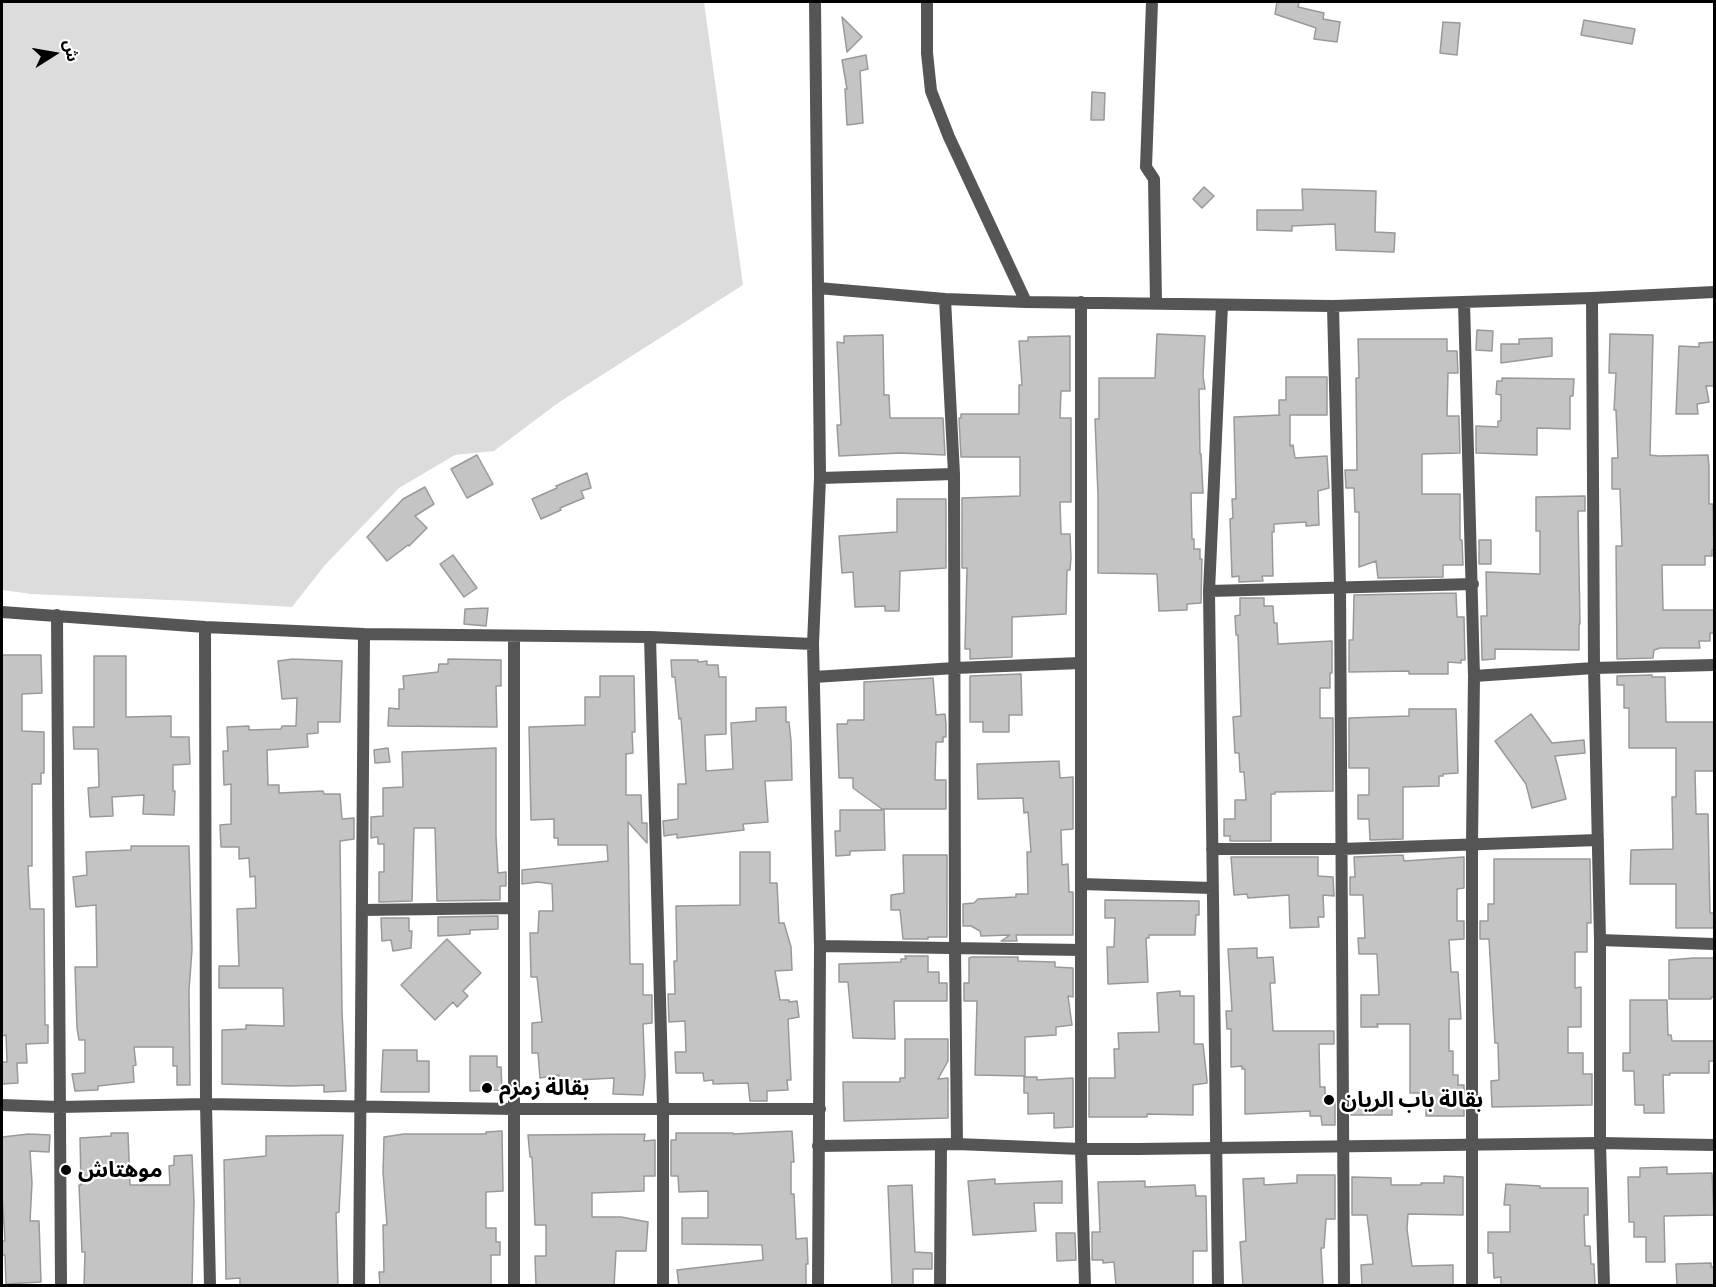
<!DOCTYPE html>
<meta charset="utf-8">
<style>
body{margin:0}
#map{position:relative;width:1716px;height:1287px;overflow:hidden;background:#fff;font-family:Commissioner,"Noto Sans Arabic",sans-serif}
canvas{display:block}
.frame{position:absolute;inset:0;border:3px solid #000;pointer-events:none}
.north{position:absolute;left:24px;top:24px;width:60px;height:60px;-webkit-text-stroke:4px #fff;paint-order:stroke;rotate:79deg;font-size:16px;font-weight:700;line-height:24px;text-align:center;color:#000}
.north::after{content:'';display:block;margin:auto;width:21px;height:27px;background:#000;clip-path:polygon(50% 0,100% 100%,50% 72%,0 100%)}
</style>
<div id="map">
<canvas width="1716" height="1287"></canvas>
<div class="frame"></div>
<div class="north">ش</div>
</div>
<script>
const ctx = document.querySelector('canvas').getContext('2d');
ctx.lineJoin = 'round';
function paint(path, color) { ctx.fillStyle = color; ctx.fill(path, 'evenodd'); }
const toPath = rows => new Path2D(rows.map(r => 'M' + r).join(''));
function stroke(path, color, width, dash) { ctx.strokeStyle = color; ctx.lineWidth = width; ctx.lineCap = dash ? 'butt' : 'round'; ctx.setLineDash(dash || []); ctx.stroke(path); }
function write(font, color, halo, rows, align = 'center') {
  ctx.font = font + ' Commissioner,"Noto Sans Arabic",sans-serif'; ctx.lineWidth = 4.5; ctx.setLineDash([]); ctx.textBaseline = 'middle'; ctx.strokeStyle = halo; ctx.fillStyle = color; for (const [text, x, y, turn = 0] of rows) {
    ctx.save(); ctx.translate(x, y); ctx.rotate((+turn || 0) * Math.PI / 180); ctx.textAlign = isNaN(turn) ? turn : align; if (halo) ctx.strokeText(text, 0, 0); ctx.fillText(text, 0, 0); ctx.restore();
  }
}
const green = toPath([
 [2,2,704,2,743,285,558,403,494,451,455,455,399,488,325,565,292,607,192,601,31,594,2,590]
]);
const building = toPath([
 [1277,2,1299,2,1298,7,1324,13,1323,19,1340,22,1337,42,1314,39,1316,28,1275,14,1277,2],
 [842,17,862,37,847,52,842,17],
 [1584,20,1635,29,1632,44,1581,35,1584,20],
 [1443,22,1460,23,1457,55,1440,53,1443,22],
 [866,55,868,69,860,71,863,123,847,125,845,89,847,89,842,60,866,55],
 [1092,92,1105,93,1104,120,1091,120,1092,92],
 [1204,187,1214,196,1202,208,1193,199,1204,187],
 [1302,189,1376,191,1375,232,1395,233,1394,252,1336,250,1335,224,1292,226,1292,231,1257,230,1257,210,1303,210,1302,189],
 [1477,330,1493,331,1492,351,1476,350,1477,330],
 [1157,334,1205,336,1203,376,1205,389,1199,389,1200,454,1201,454,1203,493,1191,493,1192,539,1194,539,1194,549,1200,549,1200,559,1202,559,1201,603,1187,604,1187,610,1159,611,1157,574,1098,573,1098,495,1095,419,1099,419,1099,378,1155,378,1157,334],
 [1610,334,1653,335,1650,455,1658,456,1708,455,1709,466,1709,504,1713,504,1714,550,1712,550,1712,556,1705,556,1705,565,1662,565,1663,610,1714,610,1714,633,1710,633,1710,641,1699,641,1700,648,1660,648,1654,650,1653,658,1617,659,1616,546,1622,546,1620,489,1612,489,1612,458,1618,458,1616,410,1614,410,1616,373,1609,373,1610,334],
 [883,335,884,395,889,395,890,418,943,418,945,455,900,453,839,456,837,425,841,425,837,342,844,343,844,336,883,335],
 [1070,336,1070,391,1061,391,1060,418,1071,418,1071,502,1060,502,1061,534,1070,534,1071,558,1070,570,1067,570,1066,614,1012,617,1012,657,970,659,970,649,965,649,967,568,962,568,962,498,1020,496,1020,457,961,457,959,418,961,418,961,414,1019,414,1019,385,1022,385,1019,341,1028,341,1028,337,1070,336],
 [1552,338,1552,356,1501,363,1501,344,1519,344,1519,339,1552,338],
 [1358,339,1447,339,1447,351,1457,351,1458,373,1448,373,1447,416,1459,416,1460,453,1422,454,1422,494,1460,494,1460,540,1462,540,1463,565,1443,565,1443,577,1378,578,1376,561,1359,567,1359,512,1355,512,1354,488,1346,488,1345,470,1357,470,1356,378,1359,378,1358,339],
 [1714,342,1714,386,1706,386,1709,402,1697,404,1698,414,1676,414,1679,346,1699,347,1699,343,1714,342],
 [1286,377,1327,377,1327,415,1290,415,1290,446,1293,445,1295,458,1327,456,1329,488,1318,491,1319,525,1306,526,1306,522,1274,524,1274,532,1272,532,1273,576,1262,576,1263,581,1239,582,1239,576,1232,577,1230,519,1233,518,1232,499,1236,499,1234,417,1280,415,1279,415,1279,400,1286,400,1286,377],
 [1502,378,1574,379,1573,396,1570,396,1570,429,1537,428,1537,455,1476,453,1476,426,1498,427,1498,421,1501,421,1501,395,1496,394,1497,381,1502,381,1502,378],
 [477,455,493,484,467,498,451,469,477,455],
 [587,473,591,488,581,491,584,498,560,508,561,510,541,519,532,499,557,488,556,486,587,473],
 [425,487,434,504,415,516,427,528,409,546,408,545,387,561,367,537,403,499,425,487],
 [1585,496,1585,511,1578,511,1580,624,1579,624,1579,650,1495,649,1495,659,1482,660,1481,616,1487,616,1486,572,1540,574,1540,531,1536,531,1536,497,1585,496],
 [897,499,946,499,946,568,900,571,899,611,885,611,885,606,855,607,853,572,842,573,839,536,897,532,897,499],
 [1479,540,1491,540,1491,564,1479,564,1479,540],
 [453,555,477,588,464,597,440,564,453,555],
 [1456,593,1457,617,1464,617,1465,660,1461,660,1461,663,1448,662,1448,674,1409,674,1409,671,1349,672,1349,640,1353,640,1354,595,1456,593],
 [1240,598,1264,598,1264,606,1273,606,1274,623,1277,623,1278,644,1332,641,1332,673,1330,673,1330,688,1320,688,1320,718,1333,718,1333,791,1275,792,1275,794,1271,794,1271,841,1230,841,1230,836,1224,836,1224,819,1235,819,1235,800,1246,800,1244,772,1240,772,1239,753,1235,753,1233,717,1241,716,1238,635,1236,635,1235,616,1240,615,1240,598],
 [488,608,486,626,464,624,465,609,488,608],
 [2,655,41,655,42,693,22,694,22,731,44,732,44,773,41,773,41,784,32,784,32,866,28,866,30,909,44,909,45,1025,48,1025,48,1043,26,1044,27,1063,17,1063,18,1083,2,1084,2,1062,7,1062,6,1035,2,1036,2,655],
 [94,656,126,656,126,717,171,716,171,737,189,737,190,764,173,765,173,791,175,791,174,815,143,814,144,795,112,797,113,816,90,817,88,788,99,787,98,749,74,749,73,727,94,727,94,656],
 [293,659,342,661,340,722,318,722,318,733,307,734,308,747,267,750,268,785,279,785,279,793,323,791,324,794,340,794,342,819,354,818,354,839,340,841,342,1012,346,1091,324,1092,324,1085,290,1086,222,1084,222,1030,246,1029,246,1025,284,1026,283,988,219,988,219,966,239,966,237,909,256,908,255,876,250,877,249,858,239,859,239,847,221,847,220,825,231,824,231,784,224,785,223,751,228,751,227,727,249,726,249,730,281,729,282,726,296,726,297,698,282,699,278,661,293,659],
 [448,659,501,660,501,686,496,686,497,727,388,726,389,708,399,709,399,689,404,689,403,676,438,672,439,664,448,664,448,659],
 [671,660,698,660,698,662,707,661,707,665,718,665,719,677,726,677,726,734,705,735,706,771,733,769,731,723,756,721,756,708,786,707,786,722,789,722,791,741,792,780,765,781,768,822,743,824,744,830,677,838,677,834,664,836,663,821,678,819,678,784,686,784,681,718,679,719,675,677,672,677,671,660],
 [1021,674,1022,715,1009,715,1009,732,983,732,983,722,970,722,970,676,1021,674],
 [1652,675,1652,677,1665,677,1666,722,1714,722,1714,771,1695,771,1696,814,1708,814,1710,913,1714,913,1714,928,1676,928,1676,884,1630,884,1631,850,1673,849,1672,797,1676,797,1676,748,1629,748,1629,708,1624,708,1624,685,1617,685,1617,676,1652,675],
 [600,676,634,676,635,732,632,732,633,753,626,754,626,795,641,795,642,823,647,823,647,843,628,822,630,964,643,964,643,995,652,995,652,1023,643,1024,645,1076,643,1095,613,1094,614,1078,559,1081,559,1075,540,1078,538,1053,532,1053,532,1023,542,1022,537,977,531,977,530,933,538,933,539,911,553,911,552,884,538,882,522,884,522,870,608,861,607,845,558,845,558,838,554,838,554,819,531,820,529,727,585,725,585,697,600,697,600,676],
 [933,678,936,715,945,714,946,724,946,737,943,737,943,742,936,742,935,780,946,780,946,809,882,809,853,788,853,778,839,778,837,724,847,724,848,720,864,720,864,682,933,678],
 [1409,709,1456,709,1458,773,1443,774,1443,776,1439,776,1439,786,1403,787,1403,839,1370,840,1369,819,1358,819,1358,795,1369,795,1369,768,1349,768,1349,718,1409,716,1409,709],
 [1531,714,1552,743,1584,740,1585,753,1555,756,1566,799,1532,808,1526,784,1495,741,1531,714],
 [388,748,390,762,375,763,374,750,388,748],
 [496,748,496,836,498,873,506,872,506,886,500,886,500,900,437,901,435,828,414,828,412,901,379,902,379,872,384,872,384,844,378,844,378,837,371,838,371,817,383,816,383,788,403,787,402,752,496,748],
 [1059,761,1060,778,1073,777,1073,829,1061,830,1062,865,1068,864,1069,892,1073,892,1073,935,1016,935,1017,941,1001,941,1010,935,981,936,980,931,971,926,963,926,963,904,974,903,978,899,1016,897,1016,894,1028,894,1027,852,1031,852,1028,812,1024,813,1023,798,978,799,977,764,1059,761],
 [840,810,884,810,885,850,850,851,850,855,836,856,835,831,840,831,840,810],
 [131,846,189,846,192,950,189,990,190,1085,177,1085,177,1066,173,1066,173,1047,134,1047,136,1065,133,1066,134,1082,98,1086,98,1090,75,1091,72,1074,85,1073,85,1040,79,1040,77,1028,75,967,97,967,96,905,76,907,73,877,87,875,86,852,131,850,131,846],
 [740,852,770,852,770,883,777,883,779,923,784,923,791,947,792,970,775,971,780,1000,789,1000,789,1002,797,1001,799,1017,788,1019,791,1080,787,1080,788,1090,767,1091,767,1101,750,1101,748,1083,713,1084,713,1080,704,1081,703,1073,676,1073,675,1052,686,1052,685,1021,669,1022,668,994,675,994,674,961,677,961,676,906,740,905,740,852],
 [903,855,947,855,947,937,928,937,928,939,903,939,900,910,891,910,891,895,904,893,903,855],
 [1403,855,1404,861,1464,857,1464,888,1457,889,1457,921,1464,921,1464,939,1449,940,1451,972,1458,972,1461,1019,1449,1019,1449,1051,1453,1051,1453,1075,1458,1075,1458,1085,1464,1085,1464,1116,1426,1116,1426,1093,1410,1093,1410,1024,1377,1024,1378,1027,1361,1027,1361,995,1379,995,1377,954,1359,954,1358,938,1365,938,1363,895,1350,895,1350,877,1355,877,1354,857,1403,855],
 [1231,857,1318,857,1318,876,1333,877,1334,896,1323,895,1324,917,1318,917,1319,927,1290,928,1289,895,1248,898,1247,894,1234,895,1231,857],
 [1494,859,1590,859,1591,923,1587,923,1587,952,1575,952,1575,988,1581,987,1581,1027,1568,1027,1568,1053,1583,1053,1583,1074,1592,1074,1592,1105,1492,1107,1491,1081,1499,1080,1498,1043,1495,1043,1489,939,1480,939,1480,921,1488,921,1488,904,1494,904,1494,859],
 [1105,900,1199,901,1199,915,1196,915,1195,935,1149,935,1149,938,1146,938,1148,982,1108,984,1107,947,1114,947,1115,918,1105,918,1105,900],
 [498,916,498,929,470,930,470,934,438,936,438,917,498,916],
 [381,918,409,918,409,931,412,931,411,948,393,951,391,940,382,941,381,918],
 [447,939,481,973,463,991,468,996,457,1007,453,1002,435,1020,401,985,447,939],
 [1257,948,1257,958,1273,957,1275,983,1270,983,1273,1031,1334,1031,1334,1044,1319,1044,1320,1087,1325,1087,1325,1101,1335,1101,1335,1125,1322,1125,1321,1116,1310,1116,1310,1111,1245,1114,1245,1069,1242,1069,1242,1066,1231,1067,1231,1029,1227,1029,1226,1011,1232,1011,1228,949,1257,948],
 [905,956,928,956,928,972,939,972,939,983,947,983,947,1001,894,1001,895,1039,853,1038,848,982,839,982,839,964,901,962,901,959,906,959,905,956],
 [972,957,1018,957,1018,961,1055,962,1055,967,1073,968,1073,997,1068,996,1072,1025,1056,1027,1056,1035,1025,1037,1025,1076,975,1075,977,1001,964,1001,964,983,969,983,969,958,972,957],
 [1693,958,1714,958,1714,997,1711,997,1711,999,1669,999,1669,960,1693,958],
 [1180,991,1180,996,1194,996,1194,1044,1203,1044,1207,1080,1207,1083,1193,1085,1193,1115,1147,1114,1147,1117,1089,1117,1089,1078,1115,1078,1114,1049,1119,1049,1118,1033,1159,1032,1157,993,1180,991],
 [1630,1000,1667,1000,1668,1035,1671,1035,1672,1041,1714,1041,1714,1061,1709,1061,1709,1073,1670,1073,1670,1075,1663,1075,1664,1113,1644,1113,1644,1105,1635,1105,1634,1071,1623,1071,1623,1053,1630,1053,1630,1000],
 [905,1039,948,1039,948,1061,938,1079,948,1078,948,1118,844,1121,843,1082,900,1082,900,1078,905,1078,905,1039],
 [383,1050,417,1050,417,1061,429,1061,429,1092,381,1092,383,1050],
 [470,1056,497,1056,497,1067,501,1067,502,1090,470,1091,470,1056],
 [1024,1077,1037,1077,1037,1080,1073,1078,1073,1127,1054,1128,1054,1113,1028,1114,1028,1093,1024,1093,1024,1077],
 [1351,1101,1392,1101,1392,1115,1351,1115,1351,1101],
 [502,1131,503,1191,486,1192,486,1228,496,1228,496,1242,500,1242,500,1255,491,1255,491,1286,380,1286,379,1272,384,1272,383,1225,387,1225,383,1172,384,1137,404,1134,486,1134,486,1132,502,1131],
 [792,1131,794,1162,791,1162,791,1194,794,1194,796,1239,807,1238,808,1264,806,1264,806,1286,679,1286,677,1270,763,1260,762,1245,682,1244,682,1218,708,1218,708,1191,679,1192,678,1176,671,1176,671,1140,676,1140,676,1133,733,1133,733,1134,792,1131],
 [111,1133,128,1133,130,1185,170,1185,169,1166,174,1165,174,1156,192,1155,194,1201,192,1286,84,1286,85,1252,82,1252,79,1185,81,1185,80,1138,111,1136,111,1133],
 [29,1134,50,1135,49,1152,30,1151,32,1183,30,1221,39,1221,41,1282,6,1284,5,1255,2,1255,2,1241,5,1241,2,1194,2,1137,29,1134],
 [645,1134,644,1141,655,1140,655,1176,644,1176,644,1191,592,1193,592,1217,621,1217,648,1222,646,1251,616,1251,614,1286,536,1286,535,1256,546,1256,546,1225,535,1225,532,1157,530,1157,528,1135,645,1134],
 [343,1135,339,1212,336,1213,338,1286,240,1286,240,1278,226,1279,224,1160,266,1156,266,1136,343,1135],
 [1667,1167,1667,1174,1712,1173,1714,1215,1664,1216,1665,1262,1646,1262,1646,1237,1634,1237,1634,1222,1629,1222,1628,1177,1640,1177,1640,1168,1667,1167],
 [1297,1175,1335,1175,1335,1219,1326,1219,1324,1248,1321,1248,1323,1286,1243,1286,1240,1242,1246,1241,1243,1179,1264,1178,1264,1185,1297,1183,1297,1175],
 [1444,1176,1463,1177,1463,1215,1408,1214,1407,1229,1412,1266,1453,1265,1453,1286,1362,1286,1361,1265,1373,1264,1367,1215,1352,1215,1352,1177,1391,1178,1391,1185,1421,1185,1421,1183,1444,1183,1444,1176],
 [995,1179,995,1184,1062,1181,1062,1203,1034,1203,1036,1231,973,1235,968,1181,995,1179],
 [1145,1181,1145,1187,1195,1185,1196,1196,1206,1196,1207,1251,1193,1251,1193,1286,1116,1286,1114,1262,1103,1263,1103,1260,1092,1260,1092,1232,1100,1232,1098,1182,1145,1181],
 [1506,1184,1540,1186,1540,1188,1588,1188,1588,1215,1584,1215,1585,1246,1590,1246,1591,1264,1594,1264,1595,1286,1501,1286,1501,1277,1494,1278,1493,1253,1488,1253,1488,1232,1510,1232,1510,1205,1504,1205,1506,1184],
 [912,1185,915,1252,932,1253,932,1269,913,1269,913,1286,892,1286,888,1186,912,1185],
 [1056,1233,1075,1233,1076,1260,1057,1261,1056,1233],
 [1711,1263,1711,1267,1714,1267,1714,1286,1677,1286,1676,1264,1711,1263]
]);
const minor = toPath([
 [815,2,820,478,813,644,820,946,818,1286],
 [927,2,927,53,931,91,949,137,1026,302],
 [1152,2,1146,167,1154,179,1156,303],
 [818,288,945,299,1026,302,1333,306,1592,298,1714,292],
 [1592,298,1594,668,1600,940,1600,1143,1604,1286],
 [945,299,954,474,955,948,957,1144],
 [1081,302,1081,1149,1085,1286],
 [1464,302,1474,676,1472,844,1472,1286],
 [1333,306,1340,586,1344,1286],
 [820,478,954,474],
 [1209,591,1473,584],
 [2,612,205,627,364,634,650,637,813,644],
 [57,615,61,1286],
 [205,627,206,1104,210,1286],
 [514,636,514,1286],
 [650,637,663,1107,663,1286],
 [1474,676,1594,668,1714,665],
 [814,677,955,668,1080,663],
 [1212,849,1341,849,1598,840],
 [1081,884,1212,888],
 [362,910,514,908],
 [1600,940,1714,944],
 [820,946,1081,950],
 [2,1105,59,1107,206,1104,515,1109,820,1109],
 [359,1286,364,634],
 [940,1286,941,1145],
 [1218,1286,1209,591,1222,305]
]);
const tertiary = toPath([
 [818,1146,957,1144,1081,1149,1138,1149,1600,1143,1714,1145]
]);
const markers = [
 [487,1088,6,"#000"],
 [1329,1100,6,"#000"],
 [66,1170,6,"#000"]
];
const poiNames = [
 ["بقالة زمزم",499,1088],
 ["بقالة باب الريان",1341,1100],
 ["موهتاش",78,1170]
];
paint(green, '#dcdcdc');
paint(building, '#c4c4c4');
stroke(building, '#999', 1.5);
stroke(minor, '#555', 12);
stroke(tertiary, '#555', 12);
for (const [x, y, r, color] of markers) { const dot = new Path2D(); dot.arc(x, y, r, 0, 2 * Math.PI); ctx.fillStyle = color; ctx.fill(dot); stroke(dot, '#fff', 2); }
write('bold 22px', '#000', '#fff', poiNames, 'left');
</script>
